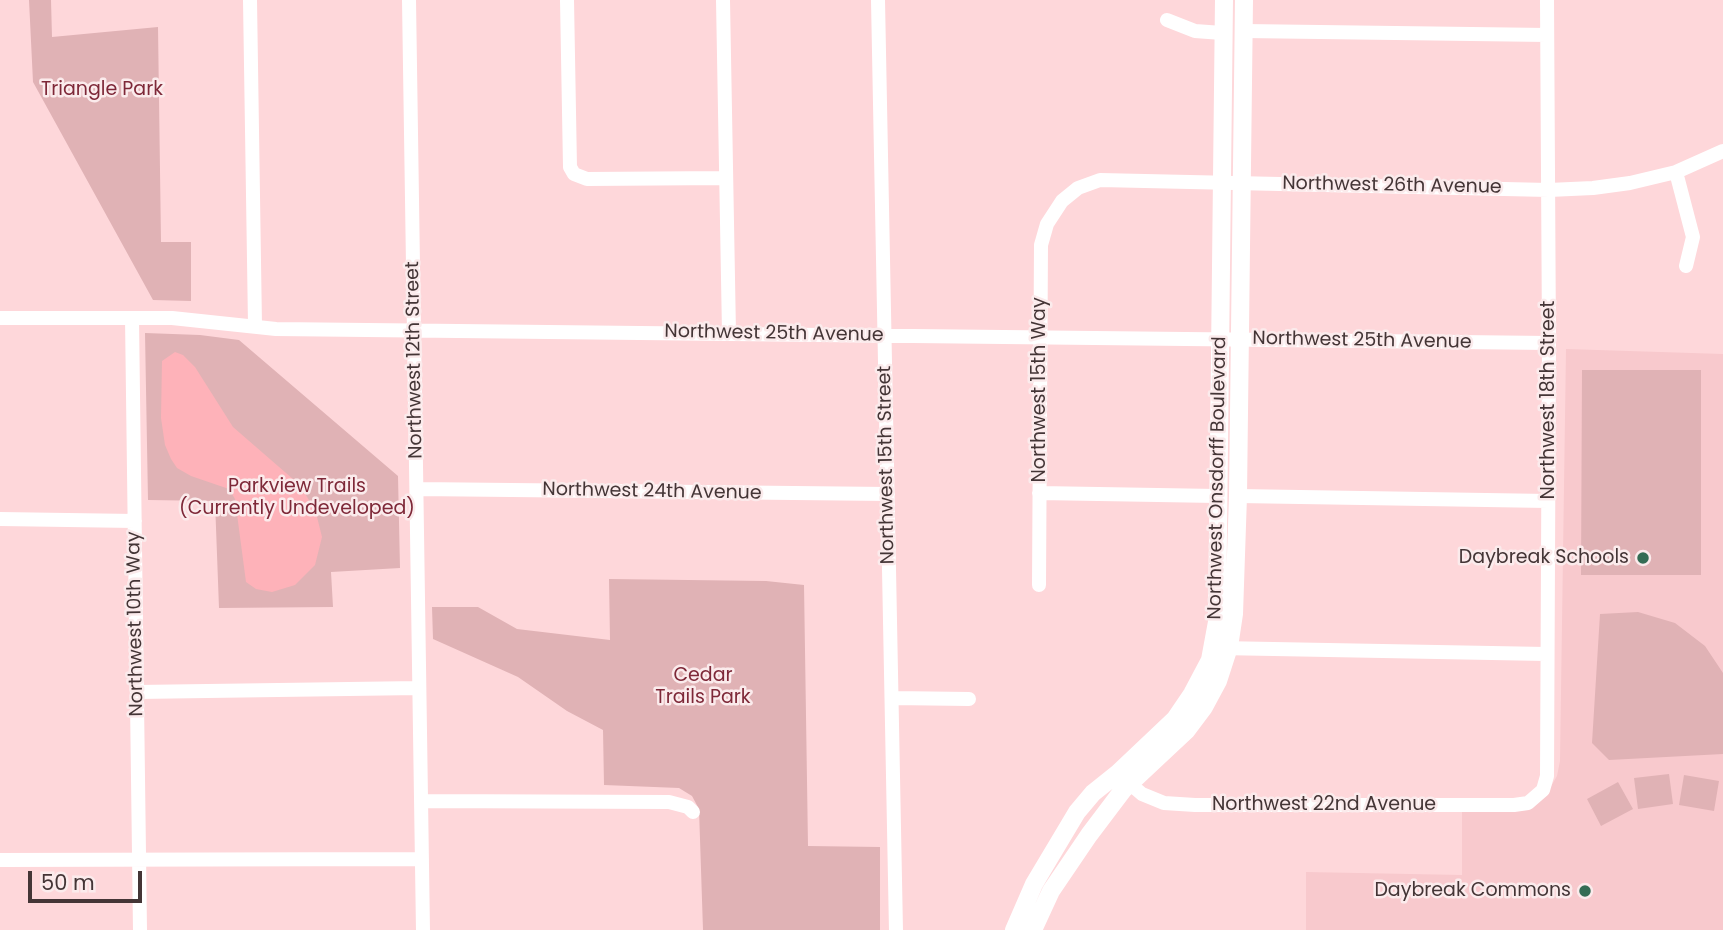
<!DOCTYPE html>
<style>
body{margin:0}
#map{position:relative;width:1723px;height:930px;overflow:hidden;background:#fed7da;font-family:Poppins,sans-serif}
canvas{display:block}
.scale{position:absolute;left:28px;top:871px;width:114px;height:32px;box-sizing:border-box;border:4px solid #443536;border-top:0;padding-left:9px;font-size:21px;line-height:24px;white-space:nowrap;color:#443536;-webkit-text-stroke:5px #fbebec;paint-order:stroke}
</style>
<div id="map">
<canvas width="1723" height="930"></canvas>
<div class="scale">50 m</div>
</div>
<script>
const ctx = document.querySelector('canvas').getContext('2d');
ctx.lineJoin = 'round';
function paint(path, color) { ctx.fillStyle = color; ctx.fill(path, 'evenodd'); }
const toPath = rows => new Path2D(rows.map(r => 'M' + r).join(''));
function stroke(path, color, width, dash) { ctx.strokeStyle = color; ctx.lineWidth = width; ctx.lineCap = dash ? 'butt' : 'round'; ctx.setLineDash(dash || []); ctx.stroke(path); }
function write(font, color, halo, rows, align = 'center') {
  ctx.font = font + ' Poppins,sans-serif'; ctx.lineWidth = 5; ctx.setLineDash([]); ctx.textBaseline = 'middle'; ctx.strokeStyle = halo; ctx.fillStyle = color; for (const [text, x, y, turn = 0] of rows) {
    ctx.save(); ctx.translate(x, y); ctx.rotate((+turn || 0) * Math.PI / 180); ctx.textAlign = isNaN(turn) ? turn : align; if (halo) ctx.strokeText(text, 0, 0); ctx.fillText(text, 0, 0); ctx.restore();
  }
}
const built = toPath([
 [1566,349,1723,354,1723,930,1306,930,1306,872,1462,875,1462,806,1546,795,1557,776,1560,761]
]);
const green = toPath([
 [29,0,51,0,52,37,158,27,161,242,191,242,191,301,153,300,33,82],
 [145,333,200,335,239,340,398,476,400,568,331,572,333,607,219,608,215,501,148,500],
 [1582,370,1701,370,1701,575,1581,575],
 [609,579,766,581,804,585,808,846,880,847,880,930,703,930,699,809,692,796,679,788,604,785,603,730,567,711,518,677,433,639,432,607,478,607,517,629,610,640],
 [1638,612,1675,623,1705,646,1723,673,1723,754,1609,760,1592,743,1600,614],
 [1669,774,1673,804,1638,809,1634,778],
 [1684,775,1719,781,1714,811,1679,805],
 [1618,782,1633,809,1601,826,1587,799]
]);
const water = toPath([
 [175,352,183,355,195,367,233,427,301,486,316,513,322,537,315,565,295,585,272,592,256,589,246,582,235,499,229,489,191,476,177,468,171,459,165,445,161,418,162,361]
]);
const minor = toPath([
 [250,0,255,325],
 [409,0,423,930],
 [567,0,570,167,574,174,587,179,726,178],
 [723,0,729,333],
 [878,0,896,930],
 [1167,20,1195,31,1222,33],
 [1244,31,1547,35],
 [1676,172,1693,237,1686,266],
 [0,318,172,318,276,329,1549,343],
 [132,318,140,930],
 [417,489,888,494],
 [1039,493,1217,496],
 [1238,496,1548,501],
 [0,519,135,521],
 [1039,585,1041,245,1047,224,1062,201,1078,188,1100,180,1549,190,1593,188,1630,183,1676,172,1723,151],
 [1219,648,1546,654],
 [137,692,419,688],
 [892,698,969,699],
 [1122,777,1142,794,1164,803,1195,805,1514,805,1528,803,1543,790,1547,776,1549,343,1547,0],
 [421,801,669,802,688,807,693,812],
 [0,860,422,859]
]);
const tertiary = toPath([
 [1014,930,1034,884,1077,812,1093,793,1118,773,1175,719,1192,694,1210,660,1217,622,1224,0],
 [1033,930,1051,891,1089,835,1123,790,1186,731,1204,707,1218,681,1229,647,1234,614,1238,496,1244,0]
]);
const markers = [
 [1643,558,7,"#346c54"],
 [1585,891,7,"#346c54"]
];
const parkNames = [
 ["Triangle Park",102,90],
 ["Parkview Trails",297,487],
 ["(Currently Undeveloped)",297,509],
 ["Cedar",703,676],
 ["Trails Park",703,698]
];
const streetNames = [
 ["Northwest 26th Avenue",1392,186,1],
 ["Northwest 25th Avenue",774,334,1],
 ["Northwest 25th Avenue",1362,341,1],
 ["Northwest 12th Street",415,360,-91],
 ["Northwest 15th Way",1040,390,-90],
 ["Northwest 18th Street",1549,400,-90],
 ["Northwest 15th Street",887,465,-91],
 ["Northwest Onsdorff Boulevard",1218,478,-89],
 ["Northwest 24th Avenue",652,492,1],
 ["Northwest 10th Way",136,624,-91],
 ["Northwest 22nd Avenue",1324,805]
];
const poiNames = [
 ["Daybreak Schools",1629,558],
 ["Daybreak Commons",1571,891]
];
paint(built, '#f8c9cd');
paint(green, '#e0b2b5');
paint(water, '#feb2b9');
stroke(minor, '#fff', 14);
stroke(tertiary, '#fff', 18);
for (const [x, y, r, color] of markers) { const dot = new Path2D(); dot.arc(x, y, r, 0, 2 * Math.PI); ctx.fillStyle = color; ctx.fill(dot); stroke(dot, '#fbebec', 2.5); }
write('19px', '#7e2838', '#fbebec', parkNames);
write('19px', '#443536', '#fbebec', streetNames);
write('19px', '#443536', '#fbebec', poiNames, 'right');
</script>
